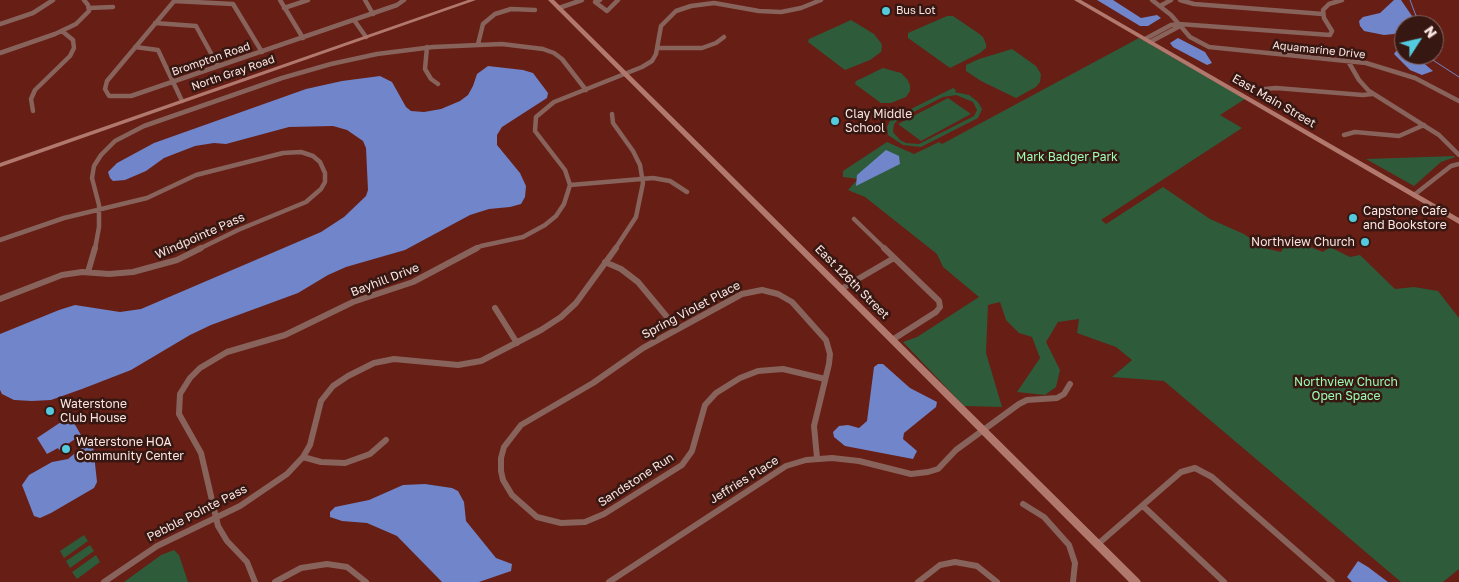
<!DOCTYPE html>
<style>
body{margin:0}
#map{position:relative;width:1459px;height:582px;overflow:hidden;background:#671e14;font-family:"Golos Text",sans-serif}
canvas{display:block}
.north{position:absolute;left:1394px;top:15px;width:50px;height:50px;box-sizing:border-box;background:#371712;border:1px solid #856a65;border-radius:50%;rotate:55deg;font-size:14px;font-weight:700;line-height:20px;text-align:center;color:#f9e6e2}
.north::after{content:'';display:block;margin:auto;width:18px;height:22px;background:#54cade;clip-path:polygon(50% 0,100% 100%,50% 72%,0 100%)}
</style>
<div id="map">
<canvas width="1459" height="582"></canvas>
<div class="north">N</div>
</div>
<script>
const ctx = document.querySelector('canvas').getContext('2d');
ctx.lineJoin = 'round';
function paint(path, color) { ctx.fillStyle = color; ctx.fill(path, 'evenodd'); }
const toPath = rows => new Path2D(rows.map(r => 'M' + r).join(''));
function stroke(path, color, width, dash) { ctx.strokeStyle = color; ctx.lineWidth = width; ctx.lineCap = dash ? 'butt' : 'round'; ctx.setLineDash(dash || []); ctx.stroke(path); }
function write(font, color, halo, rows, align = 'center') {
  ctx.font = font + ' "Golos Text",sans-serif'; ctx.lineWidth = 5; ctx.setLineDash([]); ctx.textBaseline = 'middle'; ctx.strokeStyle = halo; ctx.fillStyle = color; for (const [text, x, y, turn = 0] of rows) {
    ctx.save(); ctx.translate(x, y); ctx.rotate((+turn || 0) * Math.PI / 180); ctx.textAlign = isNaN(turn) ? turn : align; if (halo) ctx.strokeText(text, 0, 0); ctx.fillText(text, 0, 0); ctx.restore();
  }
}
const green = toPath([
 [947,16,953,16,978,33,983,37,986,44,986,48,980,53,950,68,908,38,908,33],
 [851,20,874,34,881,43,882,46,881,52,870,60,845,70,808,42,809,39],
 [1139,38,1245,99,1220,115,1242,128,1101,220,1106,224,1163,187,1210,219,1244,234,1264,248,1281,252,1288,238,1323,252,1330,247,1350,257,1360,255,1395,289,1414,287,1438,291,1459,318,1459,569,1443,582,1401,582,1164,381,1112,377,1132,360,1116,347,1077,333,1079,319,1058,322,1046,342,1060,370,1056,387,1045,395,1017,392,1040,358,1032,337,1019,333,1006,320,1000,302,988,305,986,353,1002,407,964,406,903,342,917,337,979,297,943,267,937,254,865,197,848,190,858,179,843,177,843,171,887,142,914,154,939,142,942,144],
 [1012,49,1036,66,1041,74,1040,82,1036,87,1016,98,981,81,966,71,966,65,979,59],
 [883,68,901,73,907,79,910,85,910,91,906,97,891,103,881,103,855,84,856,81],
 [953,88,956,90,955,92,969,95,978,102,982,109,978,118,921,147,903,145,888,135,887,127,891,119],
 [956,95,973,102,977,110,974,116,919,144,906,143,900,140,893,132,894,124,898,120,943,97],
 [948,98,971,114,921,141,898,124],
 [1454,156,1455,157,1441,162,1414,186,1366,159],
 [84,535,88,541,64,558,60,551],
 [90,545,94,551,70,568,66,561],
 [174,550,179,555,188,582,124,582,161,555],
 [96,555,100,562,77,579,72,572]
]);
const water = toPath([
 [1097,0,1113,0,1141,18,1157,15,1161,18,1148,26,1140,26],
 [1394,0,1401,0,1412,16,1407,24,1394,34,1384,35,1364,31,1360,26,1359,21,1363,17,1380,13],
 [1178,38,1205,52,1212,63,1207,65,1173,47,1170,43],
 [1396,51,1404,51,1404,55,1414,55,1433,71,1422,75,1410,70,1394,54],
 [488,66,523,70,533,73,548,93,547,98,502,127,497,135,497,145,520,173,526,186,525,197,521,204,510,207,489,209,470,215,405,250,346,267,328,275,298,293,211,325,190,335,131,370,82,389,51,400,32,401,14,400,2,394,0,390,0,334,59,310,75,305,120,312,141,309,321,232,344,217,366,196,368,190,366,148,363,141,347,130,333,126,289,127,226,144,214,143,195,146,164,158,146,171,125,180,113,181,110,178,108,172,117,163,154,143,306,89,342,81,380,76,392,82,406,107,411,111,424,112,441,109,460,101,468,95,473,86,477,74],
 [886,150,899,156,900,164,856,186,857,175],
 [878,364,883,364,910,388,937,402,936,407,904,433,903,439,917,451,913,459,845,446,834,437,833,432,839,426,848,425,859,428,867,421,874,367],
 [70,416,81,435,59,450,58,448,47,454,37,438],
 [90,443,93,445,97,482,94,488,51,513,40,518,34,516,22,485,29,475,52,462,68,459,85,445],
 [425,484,452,488,458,491,464,502,466,521,496,558,512,564,511,571,479,582,442,582,397,536,367,523,342,521,330,517,330,512,335,507,369,500,403,485],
 [1358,561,1368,567,1388,582,1352,582,1347,577]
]);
const stream = toPath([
 [1410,0,1418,21,1417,25],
 [1425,55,1459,77]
]);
const streetFar1 = toPath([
 [175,0,107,81,105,89,109,96,131,96,397,5,404,0],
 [280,0,303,38],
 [365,0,373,14],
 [600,0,595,2,607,11,618,0],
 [1152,0,1171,15,1190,37,1209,47,1366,63,1415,78,1459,101],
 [1180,0,1194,4,1323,14],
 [174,1,233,4,262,52],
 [1160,6,1171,0],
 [89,8,113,7],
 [284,8,308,0],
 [559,8,582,0],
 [354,20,366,37],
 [155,23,196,26,218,66],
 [0,24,33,13,53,0],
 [1145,39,1171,25,1179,24,1330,35,1332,31,1324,18,1323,10,1329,4,1342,0],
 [1150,42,1182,25],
 [478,44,483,24,495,14,511,9,535,10],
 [135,47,158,50,182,101],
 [427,47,425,69,431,79,438,84],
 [657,48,702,48,716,43,724,37],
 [0,53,55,34,76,24,89,11,88,5,84,0],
 [1348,61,1359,80,1369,91,1439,135,1459,155],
 [1265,89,1276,88,1363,95,1372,94],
 [33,111,31,99,35,90,70,56,74,48,73,40,62,31],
 [612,114,613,123,633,151,640,165,643,183,636,217,615,249],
 [1344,135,1355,132,1399,136,1424,125],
 [570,185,653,178,670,181,687,192],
 [1414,195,1451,166,1459,164],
 [854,219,885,249],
 [0,240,64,218,147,198,196,175,283,153,301,152,313,156,320,162,325,173,325,182,321,189,306,202,238,230,199,249],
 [95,249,99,227,99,205,92,178,94,166,101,155,115,141,144,126,282,78,331,64,377,54,433,47,502,44,543,49,554,53,562,59,586,90],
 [475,249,481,246,523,237,545,225,556,216,564,204,570,185,565,170,535,131,536,117,554,102,642,67,652,61,656,54,661,26,676,11,691,6,714,3,759,11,781,12,801,8,821,0]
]);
const street = toPath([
 [884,248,939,301,940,307,936,312,892,340],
 [605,262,621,269,638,282,677,329],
 [88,272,95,248],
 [841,289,894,258],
 [0,299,62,275,82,272,109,274,133,272,177,260,201,248],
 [495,308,517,343],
 [303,457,321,462,345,463,370,454,386,440],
 [817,458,814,426,829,364,830,354,826,340,792,302,778,294,762,290,742,294,643,348,593,383,521,425,504,447,501,458,501,471,503,480,512,495,537,517,561,523,585,522,604,514,682,465,692,451,705,405,716,393,740,378,758,371,783,369,825,379],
 [1023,504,1044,517,1069,545,1075,563,1073,582],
 [1143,506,1224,582],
 [1098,544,1181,472,1195,468,1212,477,1332,582],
 [104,582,157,546,240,506,287,474,303,457,310,445,321,401,333,386,348,376,374,363,394,359,458,365,481,361,541,330,561,317,576,303,616,248],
 [255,582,247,562,227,541,218,526,201,453,179,414,180,394,190,378,200,368,227,352,285,335,353,302,413,282,477,248],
 [275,582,301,568,327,564,347,567,366,582],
 [609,582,786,466,806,460,832,458,859,461,911,474,928,472,938,469,956,450,1019,404,1027,400,1057,398,1064,394,1070,384],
 [918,582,940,565,955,562,977,566,997,582]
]);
const secondary = toPath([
 [468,0,476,0,0,167,0,163,468,0],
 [548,0,554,0,1139,579,1141,582,1129,582,548,0],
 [1074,0,1081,0,1459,218,1459,224,1074,0]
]);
const markers = [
 [886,11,5,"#54cade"],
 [835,121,5,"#54cade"],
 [1353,218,5,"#54cade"],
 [1365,242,5,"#54cade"],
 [50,411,5,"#54cade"],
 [66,449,5,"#54cade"]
];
const farPoinames = [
 ["Bus Lot",896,11]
];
const farStreetnames = [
 ["Aquamarine Drive",1319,50,6],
 ["Brompton Road",211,59,-19],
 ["North Gray Road",233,73,-19]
];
const streetNames = [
 ["East Main Street",1274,101,30],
 ["Windpointe Pass",200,236,-24],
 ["Bayhill Drive",385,280,-21],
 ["East 126th Street",852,282,45],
 ["Spring Violet Place",691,310,-28],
 ["Sandstone Run",636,480,-33],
 ["Jeffries Place",744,480,-32],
 ["Pebble Pointe Pass",197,513,-27]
];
const poiNames = [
 ["Clay Middle",845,114],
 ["School",845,128],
 ["Capstone Cafe",1363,211],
 ["and Bookstore",1363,225],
 ["Northview Church",1355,242,"right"],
 ["Waterstone",60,404],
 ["Club House",60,418],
 ["Waterstone HOA",76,442],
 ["Community Center",76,456]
];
const parkNames = [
 ["Mark Badger Park",1067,157],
 ["Northview Church",1346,382],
 ["Open Space",1346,396]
];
paint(green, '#2e5b3a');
paint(water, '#7085ca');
stroke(stream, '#7085ca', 1);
stroke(streetFar1, '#87635c', 4.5);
stroke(street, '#87635c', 6);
paint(secondary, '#b1786e');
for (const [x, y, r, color] of markers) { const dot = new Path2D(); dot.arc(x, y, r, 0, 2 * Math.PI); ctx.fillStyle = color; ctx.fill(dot); stroke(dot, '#371712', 2); }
write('11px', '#f9e6e2', '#371712', farPoinames, 'left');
write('11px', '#f9e6e2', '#371712', farStreetnames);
write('12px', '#f9e6e2', '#371712', streetNames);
write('12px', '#f9e6e2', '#371712', poiNames, 'left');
write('12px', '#9bfdb3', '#371712', parkNames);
</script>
